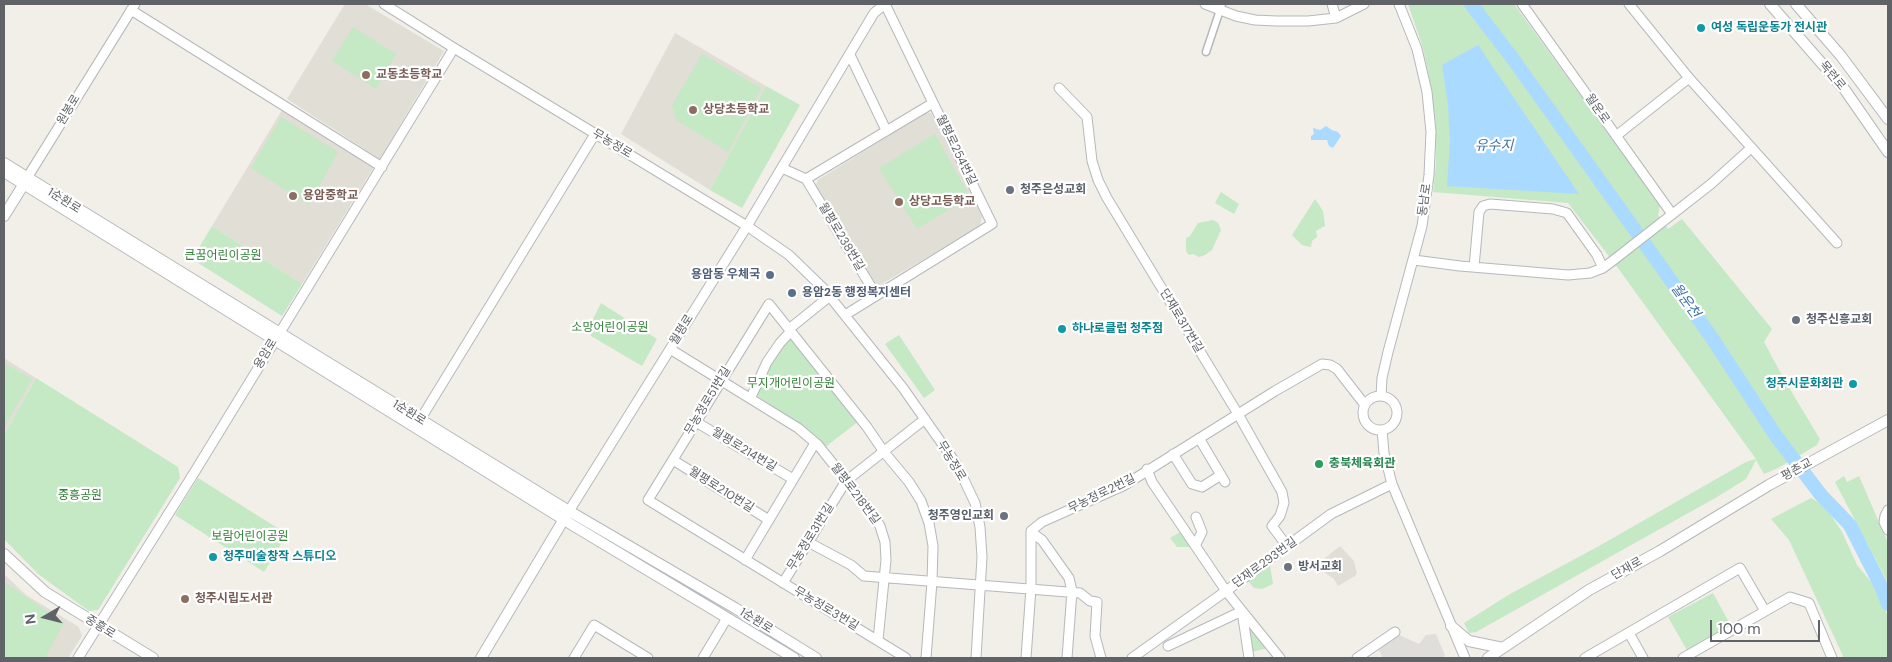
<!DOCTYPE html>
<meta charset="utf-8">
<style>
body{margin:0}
#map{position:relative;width:1892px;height:662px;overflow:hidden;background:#f1efe8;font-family:"DM Sans",sans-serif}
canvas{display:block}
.frame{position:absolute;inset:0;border:5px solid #5f6368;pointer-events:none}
.north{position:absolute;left:20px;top:592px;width:50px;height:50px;-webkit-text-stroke:4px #fff;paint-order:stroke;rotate:262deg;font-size:14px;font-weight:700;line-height:20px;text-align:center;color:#5f6368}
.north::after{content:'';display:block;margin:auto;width:18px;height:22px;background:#5f6368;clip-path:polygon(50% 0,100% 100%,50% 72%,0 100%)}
.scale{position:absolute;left:1710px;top:620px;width:110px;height:22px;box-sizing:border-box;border:2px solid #5f6368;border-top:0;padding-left:6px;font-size:15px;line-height:18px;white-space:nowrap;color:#5f6368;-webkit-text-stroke:4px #fff;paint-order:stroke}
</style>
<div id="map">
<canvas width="1892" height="662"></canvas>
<div class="frame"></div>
<div class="north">N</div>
<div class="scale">100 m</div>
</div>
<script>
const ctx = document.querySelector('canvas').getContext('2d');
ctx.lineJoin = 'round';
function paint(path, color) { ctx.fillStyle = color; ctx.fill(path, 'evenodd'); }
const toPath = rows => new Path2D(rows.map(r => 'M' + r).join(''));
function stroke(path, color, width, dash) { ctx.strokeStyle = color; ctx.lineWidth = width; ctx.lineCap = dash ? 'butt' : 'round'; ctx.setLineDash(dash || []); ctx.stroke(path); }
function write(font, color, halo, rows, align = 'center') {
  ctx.font = font + ' "DM Sans","Noto Sans KR",sans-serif'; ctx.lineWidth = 4.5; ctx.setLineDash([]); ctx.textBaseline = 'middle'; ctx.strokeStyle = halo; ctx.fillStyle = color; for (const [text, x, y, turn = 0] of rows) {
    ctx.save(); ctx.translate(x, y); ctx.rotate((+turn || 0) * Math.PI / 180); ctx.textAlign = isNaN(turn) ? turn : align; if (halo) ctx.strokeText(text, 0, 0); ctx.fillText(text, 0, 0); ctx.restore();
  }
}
const industrial = toPath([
 [1436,634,1445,655,1443,658,1383,658,1378,649,1399,635,1419,644,1426,635]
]);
const education = toPath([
 [345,4,365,4,444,51,380,159,287,99],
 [675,33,766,86,710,190,621,134],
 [282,110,374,167,302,284,212,226],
 [926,112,931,113,982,216,980,226,880,285,872,285,815,187,818,180],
 [4,358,36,378,4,435],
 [1340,546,1354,561,1357,573,1355,576,1338,586,1334,579,1315,566],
 [4,574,26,595,79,627,82,636,68,658,4,658]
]);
const green = toPath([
 [1408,4,1514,4,1660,205,1658,215,1668,229,1682,219,1772,329,1764,342,1785,381,1820,439,1817,445,1778,468,1764,474,1756,460,1746,479,1717,497,1476,632,1469,633,1464,623,1510,594,1599,546,1746,462,1756,459,1618,268,1568,203,1433,192,1436,164,1436,126,1431,86,1423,48],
 [353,27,396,54,376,89,332,61],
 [702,54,761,88,728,152,676,120,672,105],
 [766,86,800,105,742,208,710,190],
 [281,117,338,152,309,205,251,168],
 [935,134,970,197,917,229,879,168],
 [1221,192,1239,204,1234,214,1215,203],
 [1315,199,1323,211,1325,226,1316,231,1317,237,1312,241,1311,247,1302,245,1292,235],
 [1213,220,1218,223,1221,230,1212,250,1205,255,1199,257,1193,254,1189,255,1186,251,1186,238,1190,236,1198,223],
 [212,226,302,284,282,316,192,259],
 [601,303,657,339,642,366,591,336,589,327],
 [899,335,935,390,924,398,885,344],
 [790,337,859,421,824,448,789,417,756,395,773,358],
 [4,363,32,379,4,428],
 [36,378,178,467,180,478,98,610,89,611,38,574,4,539,4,435],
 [1844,476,1847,482,1859,476,1888,543,1888,583,1835,482],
 [198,478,287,534,264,572,175,515],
 [1811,498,1825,506,1842,532,1857,565,1877,589,1888,617,1888,658,1844,658,1789,540,1771,519],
 [1182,531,1193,544,1190,547,1177,547,1170,538],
 [1270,565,1273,584,1262,589,1254,588,1247,580],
 [6,583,64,623,45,658,4,658,4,587],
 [1713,593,1731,626,1687,650,1668,617],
 [1245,619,1268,648,1252,652]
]);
const water = toPath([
 [1478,45,1579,194,1447,186,1450,142,1448,105,1442,65],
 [1326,126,1332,130,1338,132,1341,136,1333,148,1329,146,1327,140,1311,140,1311,136,1314,134,1313,128,1320,130]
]);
const river = toPath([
 [1471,4,1513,59,1712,338,1776,436,1821,495,1850,525,1882,588,1888,604]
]);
const pedestrian = toPath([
 [1206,52,1222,4]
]);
const minor = toPath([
 [384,4,454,48,747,226,789,255,823,288,903,388,957,465,975,503,980,527,982,557,976,658],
 [1205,4,1236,16,1255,20,1277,21,1308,21,1336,18,1364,4],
 [1332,4,1336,18],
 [1522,4,1672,214],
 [1629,4,1689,78,1837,243],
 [131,10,382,167],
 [850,55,886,130],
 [1059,88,1087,117,1092,161,1098,180,1107,198,1238,414,1282,492,1284,503,1280,516,1272,526,1287,546],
 [1616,136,1689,78],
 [782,168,806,179,933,103],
 [27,178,135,4],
 [806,179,876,295],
 [1414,260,1460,266,1568,275,1590,273,1603,268,1615,259,1711,184,1751,148],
 [1474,267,1479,212,1483,206,1490,204,1553,209,1567,213,1597,255,1603,268],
 [845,315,992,224,885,4],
 [789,329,830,296],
 [670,349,798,428,818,445,873,514,880,526,885,542,886,560,878,640],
 [1381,396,1382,378,1388,352,1422,226,1429,175,1431,132,1427,92,1417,49,1399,4],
 '1363 413a17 17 0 1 1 34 0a17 17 0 1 1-34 0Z',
 [751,397,767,362,780,343,791,331],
 [420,420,595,134],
 [696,422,793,479],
 [1382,430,1384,453,1392,484,1465,658],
 [1199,438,1225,482],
 [1173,454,1192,484,1202,487,1221,475],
 [673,460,769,520],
 [1888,510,1885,516,1884,522,1888,530],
 [569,511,747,226,874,13,885,4],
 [1196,517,1202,532,1196,544],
 [1031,532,1042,540,1069,578,1072,591,1067,658],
 [808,542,851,565,864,576,1080,593,1090,601,1097,602,1095,636,1101,658],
 [745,560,815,443],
 [783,583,846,481,925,419],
 [1629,633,1643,658],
 [1168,646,1242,611,1249,658],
 [78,658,194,473,454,48],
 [574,658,594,625,648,658],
 [703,658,727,618],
 [906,658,648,500,769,304,867,427,884,452,909,482,921,501,929,523,933,546,932,582,926,658],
 [1026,658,1031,588,1031,531,1042,522,1123,486,1275,391,1322,364,1330,365,1337,369,1365,405],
 [1132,658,1226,591,1152,482,1147,469],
 [1280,658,1226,591,1331,514,1392,484],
 [1357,658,1395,632],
 [1585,658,1740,568,1765,611],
 [1683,658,1790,597,1809,603,1832,658]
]);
const tertiary = toPath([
 [1770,4,1845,90,1888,152],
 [1796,4,1841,56,1888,119],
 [4,163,569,511,735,608,816,658],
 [4,172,574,526,794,658],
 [4,216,27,179],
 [4,554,45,592,153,658],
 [1451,626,1469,641,1503,648],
 [481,658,567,514],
 [1488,658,1589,590,1660,551,1769,485,1888,420]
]);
const markers = [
 [1701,28,5,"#0f9aa8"],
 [366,75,5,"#8d6e63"],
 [693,110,5,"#8d6e63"],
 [1010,190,5,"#6b7280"],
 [293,196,5,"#8d6e63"],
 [899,202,5,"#8d6e63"],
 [770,275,5,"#5c6f8a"],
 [792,293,5,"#5c6f8a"],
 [1796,320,5,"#6b7280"],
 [1062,329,5,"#0f9aa8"],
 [1853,384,5,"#0f9aa8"],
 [1319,464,5,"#2e9e5b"],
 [1004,516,5,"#6b7280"],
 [213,557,5,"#0f9aa8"],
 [1288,567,5,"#6b7280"],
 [185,599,5,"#8d6e63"]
];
const cultureNames = [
 ["여성 독립운동가 전시관",1711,28],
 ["하나로클럽 청주점",1072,329],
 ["청주시문화회관",1843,384,"right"],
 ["청주미술창작 스튜디오",223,557]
];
const educationNames = [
 ["교동초등학교",376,75],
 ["상당초등학교",703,110],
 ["용암중학교",303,196],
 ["상당고등학교",909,202],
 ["청주시립도서관",195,599]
];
const streetNames = [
 ["목련로",1832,76,50],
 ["월운로",1597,109,55],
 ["원봉로",69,110,-59],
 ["무농정로",612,144,31],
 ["월평로254번길",956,150,64],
 ["동남로",1425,200,-82],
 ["1순환로",64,201,32],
 ["월평로238번길",841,237,59],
 ["단재로317번길",1181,321,59],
 ["월평로",682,330,-58],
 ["용암로",266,354,-59],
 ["무농정로51번길",708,401,-59],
 ["1순환로",409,413,32],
 ["월평로214번길",744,450,31],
 ["무농정로",951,461,59],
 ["평촌교",1797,470,-29],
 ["월평로210번길",721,490,32],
 ["월평로218번길",855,494,53],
 ["무농정로2번길",1102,494,-26],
 ["무농정로31번길",811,537,-58],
 ["단재로293번길",1265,563,-36],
 ["단재로",1627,569,-29],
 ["무농정로3번길",826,609,31],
 ["1순환로",756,621,32],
 ["중흥로",100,627,32]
];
const worshipNames = [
 ["청주은성교회",1020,190],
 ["청주신흥교회",1806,320],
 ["청주영인교회",994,516,"right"],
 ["방서교회",1298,567]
];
const parkNames = [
 ["큰꿈어린이공원",223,256],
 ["소망어린이공원",610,328],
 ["무지개어린이공원",791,384],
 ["중흥공원",80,496],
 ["보람어린이공원",250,537]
];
const serviceNames = [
 ["용암동 우체국",760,275],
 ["용암2동 행정복지센터",802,293,"left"]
];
const leisureNames = [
 ["충북체육회관",1329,464]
];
const waterNames = [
 ["유수지",1494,146],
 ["월운천",1685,301,54]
];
paint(industrial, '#e0deda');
paint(education, '#e1ded6');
paint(green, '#c5e8c5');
paint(water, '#aadaff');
stroke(river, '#aadaff', 14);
stroke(pedestrian, '#b5b8bc', 9);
stroke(minor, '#b5b8bc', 11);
stroke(tertiary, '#b5b8bc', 12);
stroke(pedestrian, '#fff', 6);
stroke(minor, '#fff', 9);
stroke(tertiary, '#fff', 10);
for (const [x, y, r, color] of markers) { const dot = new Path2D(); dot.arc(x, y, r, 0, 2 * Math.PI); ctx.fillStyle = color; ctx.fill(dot); stroke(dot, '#fff', 2); }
write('bold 12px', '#0d838f', '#fff', cultureNames, 'left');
write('bold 12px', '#785e54', '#fff', educationNames, 'left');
write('12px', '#5f6368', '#fff', streetNames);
write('bold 12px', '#5b616d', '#fff', worshipNames, 'left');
write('12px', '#348238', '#fff', parkNames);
write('bold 12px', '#4e5e75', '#fff', serviceNames, 'right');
write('bold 12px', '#27864d', '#fff', leisureNames, 'left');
write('italic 14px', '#4174aa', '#fff', waterNames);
</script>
